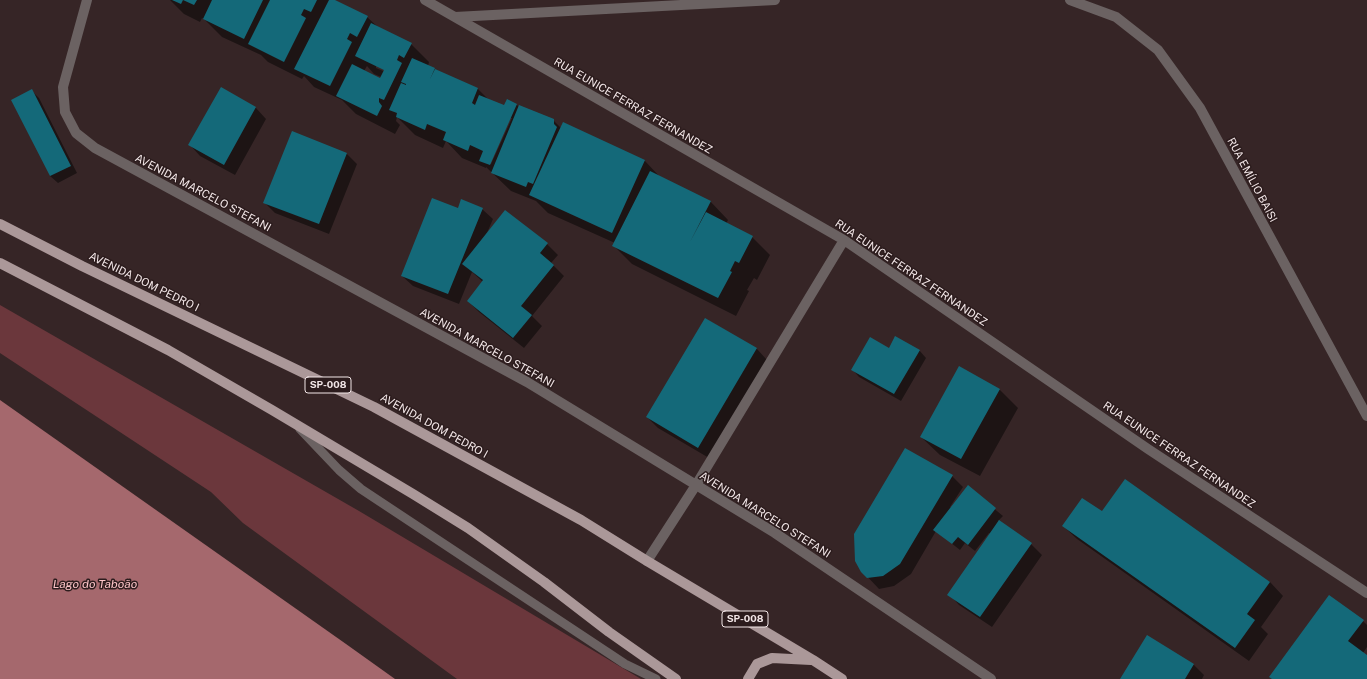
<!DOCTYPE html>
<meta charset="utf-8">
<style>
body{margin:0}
canvas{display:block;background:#362526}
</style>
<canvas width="1367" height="679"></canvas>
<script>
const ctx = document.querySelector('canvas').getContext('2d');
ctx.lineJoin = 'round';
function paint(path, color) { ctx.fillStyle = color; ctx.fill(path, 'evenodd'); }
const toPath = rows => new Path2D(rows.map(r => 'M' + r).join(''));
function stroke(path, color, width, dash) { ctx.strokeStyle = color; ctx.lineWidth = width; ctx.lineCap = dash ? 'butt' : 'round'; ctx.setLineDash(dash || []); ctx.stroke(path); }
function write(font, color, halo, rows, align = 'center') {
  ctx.font = font + ' "Public Sans",sans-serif'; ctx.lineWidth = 3; ctx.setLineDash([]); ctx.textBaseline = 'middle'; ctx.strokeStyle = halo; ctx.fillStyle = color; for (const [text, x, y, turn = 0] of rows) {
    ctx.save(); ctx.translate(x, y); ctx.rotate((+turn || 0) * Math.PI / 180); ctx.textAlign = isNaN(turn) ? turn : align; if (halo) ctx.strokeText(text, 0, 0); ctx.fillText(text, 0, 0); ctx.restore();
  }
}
const green = toPath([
 [0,305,359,511,641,679,457,679,243,523,211,492,0,353]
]);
const water = toPath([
 [0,400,346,644,395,679,0,679]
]);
const shadow = toPath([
 [170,0,333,0,367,17,379,28,411,44,429,62,428,66,435,69,437,72,478,89,488,99,505,107,517,105,519,107,553,120,561,128,645,161,661,178,710,201,728,220,726,224,752,237,770,255,757,280,754,278,747,290,749,291,736,316,632,264,614,246,615,243,548,213,536,201,511,191,486,167,486,168,462,158,446,141,443,148,415,135,397,117,396,121,400,125,395,134,356,114,342,100,314,87,304,76,302,79,268,62,261,55,222,37,204,19,202,18,200,22,184,14],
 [376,65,389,72,388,73,376,68],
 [367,66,374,74,381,77,380,79,364,71],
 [510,118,512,118,491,164,489,164],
 [221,89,256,108,266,119,235,175,200,156,190,145],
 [32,91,39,98,77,173,58,183,50,176],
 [346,153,357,164,329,234,275,213,264,202],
 [482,209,493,219,487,233,505,211,547,244,558,255,551,263,564,276,532,316,542,326,524,348,479,312,468,301,483,282,472,272,459,304,413,286,402,276,458,210],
 [706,319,757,349,767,360,709,458,658,428,647,417],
 [889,349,919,350,926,358,901,401,859,377,852,369],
 [960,368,1000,390,1018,408,980,476,940,455,921,437],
 [952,476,963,487,950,507,952,508,968,487,1003,516,998,521,1031,544,1042,555,992,627,959,605,949,594,991,534,989,533,975,551,965,543,960,550,936,531,911,574,894,586,879,589,862,571],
 [1103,513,1270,582,1283,596,1261,627,1268,634,1249,661,1077,539,1063,526],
 [1363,621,1367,625,1367,647,1363,653,1367,656,1367,679,1272,679],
 [1147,636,1194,665,1204,675,1202,679,1121,679]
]);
const building = toPath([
 [172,0,197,0,194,5,183,0,181,4],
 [212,0,263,0,244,39,203,19],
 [270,0,317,0,311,12,304,9,301,15,306,18,284,62,248,44],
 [329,0,335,0,368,16,357,37,350,33,347,39,352,42,330,86,294,69],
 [371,23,412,43,404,58,399,55,397,60,402,63,384,100,379,98,379,102,382,106,377,116,336,96,352,64,380,78,384,70,355,56],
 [412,58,435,68,430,79,435,69,478,88,472,103,475,105,479,95,504,105,507,99,517,104,490,165,479,161,483,151,470,145,468,151,443,140,446,132,427,124,425,130,396,117,397,113,389,110,401,83,406,85,406,84,401,82],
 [221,87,256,107,224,165,188,145],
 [32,89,71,166,50,176,11,100],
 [519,105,554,119,554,124,557,127,533,184,528,182,526,187,491,173],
 [563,122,645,160,612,233,529,195],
 [292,131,347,153,319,224,263,203],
 [650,171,711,201,690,242,706,212,753,236,739,263,735,261,730,271,732,272,718,298,612,246],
 [432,198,458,208,461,199,483,208,448,294,401,276],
 [505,210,548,243,540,253,554,265,521,306,532,315,513,338,467,301,483,280,462,264],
 [705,318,757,348,698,448,646,417],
 [895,336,920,350,894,394,851,370,870,337,889,348],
 [959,366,1000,389,961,459,920,437],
 [905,448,953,475,900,564,883,576,867,578,861,572,855,561,854,534],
 [1125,479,1270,582,1247,614,1255,620,1235,648,1062,526,1082,498,1102,511],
 [968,485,996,508,968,545,958,537,952,544,933,530],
 [999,520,1032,543,980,617,947,595],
 [1329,595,1364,620,1348,641,1367,655,1367,679,1272,679,1269,677],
 [1147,635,1194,664,1185,679,1120,679]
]);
const lane = toPath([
 [300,429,339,470,361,489,625,664,656,679]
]);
const street = toPath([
 [87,0,63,87,65,112,76,133,95,148,527,382,775,533,991,679],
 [425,0,844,240,1148,449,1367,593],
 [1070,0,1116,17,1158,50,1200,108,1367,416],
 [455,17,775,0],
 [647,561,696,485,844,240]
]);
const primary = toPath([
 [0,224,82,266,374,407,581,520,647,561,813,660,842,679],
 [0,263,168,350,272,410,413,494,468,528,544,582,609,632,676,679],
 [748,679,757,664,772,658,811,660]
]);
const shields = [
 [328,385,46],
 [745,619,46]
];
const shieldNames = [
 ["SP-008",328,385],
 ["SP-008",745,619]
];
const streetNames = [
 ["RUA EUNICE FERRAZ FERNANDEZ",633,106,30],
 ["RUA EMÍLIO BAISI",1252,180,62],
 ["AVENIDA MARCELO STEFANI",203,193,28],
 ["RUA EUNICE FERRAZ FERNANDEZ",911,273,34],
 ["AVENIDA DOM PEDRO I",144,282,26],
 ["AVENIDA MARCELO STEFANI",487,348,29],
 ["AVENIDA DOM PEDRO I",434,426,29],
 ["RUA EUNICE FERRAZ FERNANDEZ",1179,455,34],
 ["AVENIDA MARCELO STEFANI",765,515,32]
];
const waterNames = [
 ["Lago do Taboão",95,584]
];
paint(green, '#6b373c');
paint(water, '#a5686d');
paint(shadow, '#0007');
paint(building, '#146979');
stroke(lane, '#6b6262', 9);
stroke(street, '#6b6262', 10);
stroke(primary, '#ab9899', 10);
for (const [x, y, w] of shields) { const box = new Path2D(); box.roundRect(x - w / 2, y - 8, w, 16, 3); ctx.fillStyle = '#2c1c1d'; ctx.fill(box); stroke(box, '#f3e7e8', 1); }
write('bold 10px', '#f3e7e8', null, shieldNames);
write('11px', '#f3e7e8', '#2c1c1d', streetNames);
write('italic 12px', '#fdc4c8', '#2c1c1d', waterNames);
</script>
